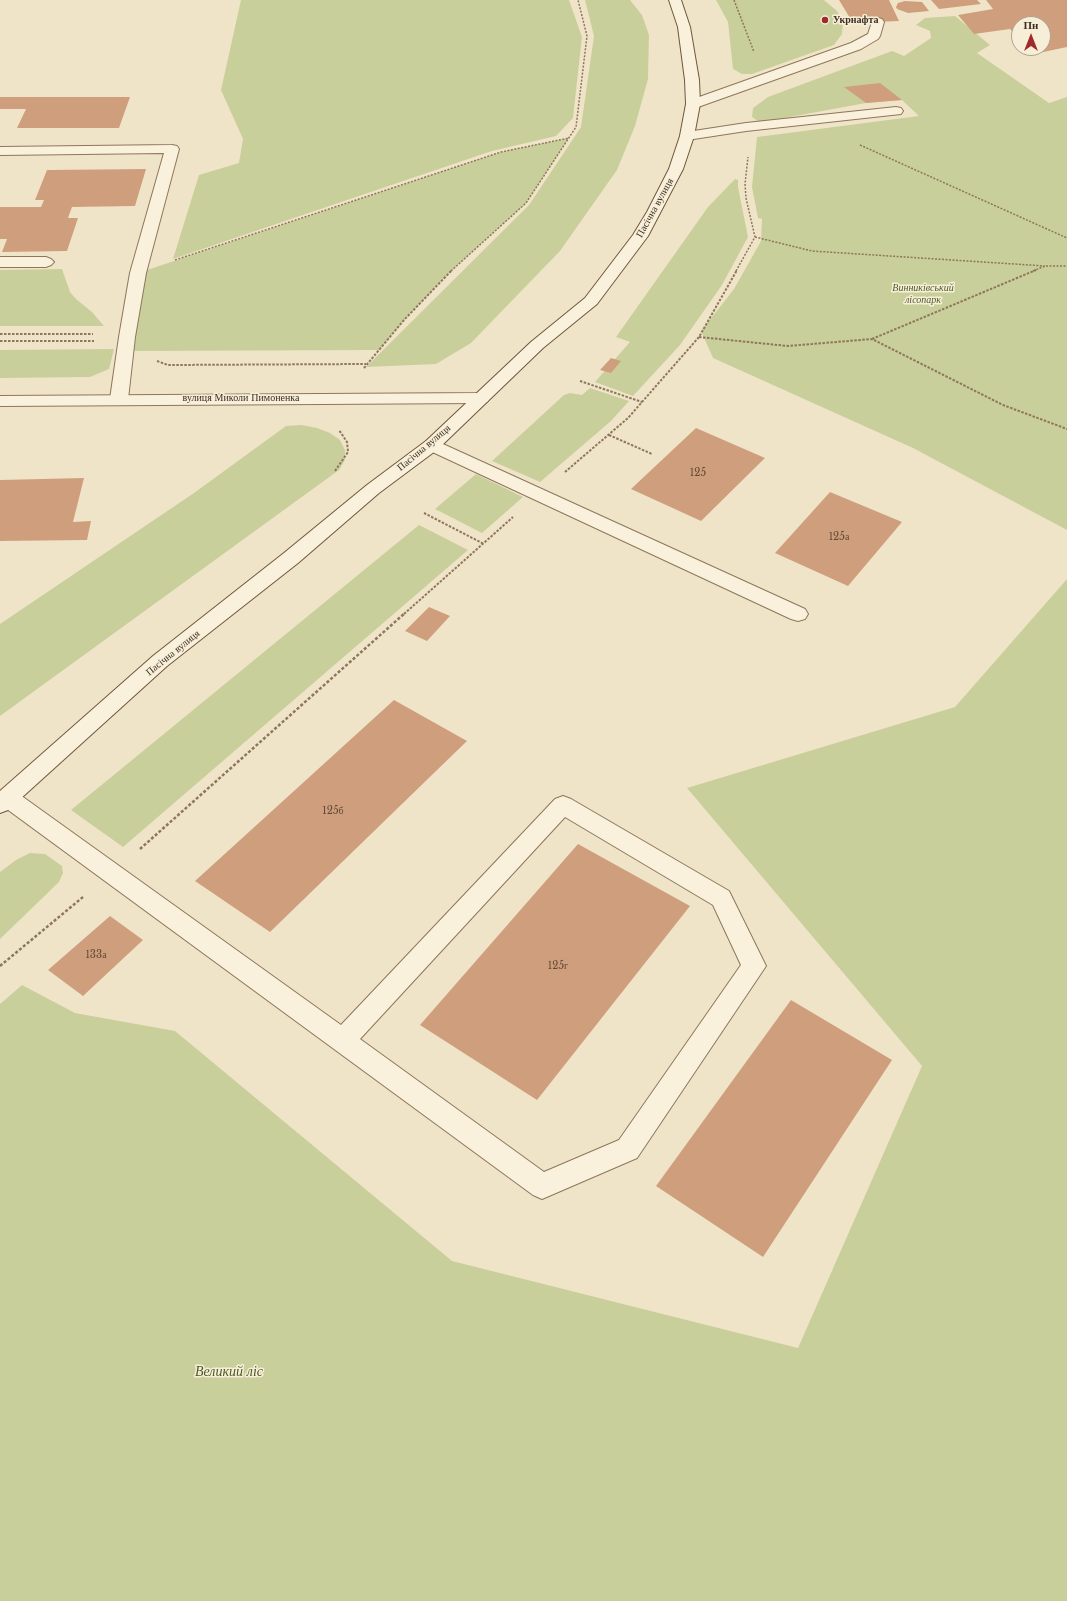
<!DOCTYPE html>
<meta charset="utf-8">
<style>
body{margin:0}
#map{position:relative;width:1067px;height:1601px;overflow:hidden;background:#f0e4c8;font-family:"Libre Baskerville",serif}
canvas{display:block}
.north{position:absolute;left:1011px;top:16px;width:40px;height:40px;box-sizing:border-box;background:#f7eed8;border:1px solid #ada18e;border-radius:50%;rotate:0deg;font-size:11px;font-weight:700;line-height:16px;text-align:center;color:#3d2e20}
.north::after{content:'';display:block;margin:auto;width:14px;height:18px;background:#9e2a2b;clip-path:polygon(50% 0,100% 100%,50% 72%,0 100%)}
</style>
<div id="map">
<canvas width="1067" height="1601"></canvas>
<div class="north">Пн</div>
</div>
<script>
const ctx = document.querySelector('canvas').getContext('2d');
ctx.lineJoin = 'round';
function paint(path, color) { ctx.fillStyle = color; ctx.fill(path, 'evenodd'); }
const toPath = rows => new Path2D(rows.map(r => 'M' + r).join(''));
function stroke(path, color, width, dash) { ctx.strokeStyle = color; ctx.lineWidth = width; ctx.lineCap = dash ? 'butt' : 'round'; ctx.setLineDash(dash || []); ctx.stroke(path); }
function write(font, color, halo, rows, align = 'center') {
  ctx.font = font + ' "Libre Baskerville",serif'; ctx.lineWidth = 3; ctx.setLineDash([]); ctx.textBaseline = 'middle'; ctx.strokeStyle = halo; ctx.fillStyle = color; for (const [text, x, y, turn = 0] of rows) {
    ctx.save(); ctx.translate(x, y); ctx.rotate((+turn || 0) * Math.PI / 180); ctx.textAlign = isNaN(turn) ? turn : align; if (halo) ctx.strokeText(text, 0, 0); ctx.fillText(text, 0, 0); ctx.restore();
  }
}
const green = toPath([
 [241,0,569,0,582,37,573,118,556,136,492,151,173,259,199,175,239,163,243,139,221,90],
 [585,0,630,0,642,15,649,35,648,79,635,126,617,170,560,251,471,343,436,364,366,367,529,205,581,127,594,36],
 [716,0,824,0,837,11,843,22,842,34,834,45,752,74,742,74,733,69,728,22],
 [955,16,990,45,977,53,1049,103,1067,97,1067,530,913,448,713,358,701,331,734,289,761,241,762,219,758,218,752,187,757,137,919,116,902,100,866,103,768,121,758,121,752,117,753,108,768,97,892,51,904,56,931,38,930,31,916,25,925,18],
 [569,138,526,203,449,273,404,320,379,350,125,351,138,273,501,152],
 [735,179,738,180,738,187,748,237,722,285,680,345,633,396,595,382,630,342,616,337,708,207],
 [62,269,70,292,76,299,92,312,104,326,0,326,0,270],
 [114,349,109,369,90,377,0,378,0,350],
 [590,388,629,401,611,421,540,482,492,461,564,395,570,393,582,395],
 [302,425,317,428,330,433,340,440,345,450,345,460,339,470,0,716,0,624,194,493,286,426],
 [476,474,523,497,482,533,435,509],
 [419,525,468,550,123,847,71,810],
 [1067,579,1067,1601,0,1601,0,1004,22,985,75,1013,175,1031,452,1261,798,1348,922,1066,687,788,955,707],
 [30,853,45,854,62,866,63,873,59,882,0,939,0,872,16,860]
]);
const building = toPath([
 [839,0,889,0,899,21,853,23],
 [931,0,977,0,981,4,939,9],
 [986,0,1067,0,1067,47,1034,54,1029,48,1043,48,1043,24,1019,24,1019,38,1010,29,974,34,958,15,993,9],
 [905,1,922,2,929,11,908,13,897,9,896,7,898,3],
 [880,83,902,100,866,103,844,87],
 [0,97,130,97,119,128,17,128,26,109,0,109],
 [146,169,135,206,72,207,68,218,78,218,67,251,2,252,7,239,0,239,0,207,41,207,44,200,35,200,47,170],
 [611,358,621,361,611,373,600,370],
 [696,428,765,458,701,521,631,489],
 [84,478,73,522,91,521,87,540,0,541,0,480],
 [830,492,902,522,848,586,775,553],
 [429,607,450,616,427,641,405,631],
 [394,700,467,741,270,932,195,881],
 [578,844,690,906,537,1100,420,1025],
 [110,916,143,940,83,996,48,970],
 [791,1000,892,1060,763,1257,656,1186]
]);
const pathFar2 = toPath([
 [734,0,754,52],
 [860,145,1067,238],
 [755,237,812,251,1045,266],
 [175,260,501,152,569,138],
 [451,271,526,203,576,127,587,36,578,0],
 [736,271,755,237,746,198,745,184,748,157],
 [1033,271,1045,266,1067,266]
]);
const pathFar1 = toPath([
 [0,334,93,334],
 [699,337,788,346,872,339,1003,405,1067,429],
 [872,339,1036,270],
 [0,341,94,341],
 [157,361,168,365,366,364],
 [364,368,404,320,452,270],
 [580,381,642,402],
 [609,435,652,454],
 [335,471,348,452,347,442,339,430],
 [565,472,628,418,699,337,737,270],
 [424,513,484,544],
 [404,614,513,517]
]);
const path = toPath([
 [140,849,405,613],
 [0,966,83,897]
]);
const service = toPath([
 [878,18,882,19,884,22,880,36,878,39,861,49,698,107,688,107,686,104,688,101,851,43,868,34,872,22,874,19,878,18],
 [896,107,901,108,903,111,901,114,746,131,687,140,682,139,680,136,682,133,687,132,746,123,896,107],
 [172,145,177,146,179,149,146,273,135,337,128,399,125,403,119,404,113,403,110,399,119,337,130,273,164,153,0,155,0,147,172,145],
 [0,257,46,257,51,259,54,262,51,265,46,267,0,267,0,257],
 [432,439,805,609,808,614,805,619,798,621,791,619,426,449,423,445,426,441,432,439],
 [8,789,16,792,341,1025,555,799,563,796,571,799,729,891,766,966,637,1158,542,1199,533,1195,0,804,0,792,8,789],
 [565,817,713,905,741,965,619,1140,544,1172,360,1039,565,817]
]);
const minor = toPath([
 [481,393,487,394,490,398,487,402,481,403,0,406,0,396,481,393]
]);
const secondary = toPath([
 [669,0,681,0,690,27,699,80,700,104,694,136,683,169,648,236,597,304,543,348,438,449,379,493,298,563,167,666,8,810,0,813,0,791,153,656,284,553,367,485,426,441,531,342,585,298,633,235,647,212,669,169,680,136,686,104,685,80,678,27,669,0]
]);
const markers = [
 [825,20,4,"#9e2a2b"]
];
const farPoinames = [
 ["Укрнафта",833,20]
];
const farStreetnames = [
 ["Пасічна вулиця",655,208,-61],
 ["вулиця Миколи Пимоненка",241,398],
 ["Пасічна вулиця",424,448,-40],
 ["Пасічна вулиця",173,653,-39]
];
const farParknames = [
 ["Винниківський",923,288],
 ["лісопарк",923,300]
];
const numberNames = [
 ["125",698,473],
 ["125а",839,537],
 ["125б",333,811],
 ["133а",96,955],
 ["125г",558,966]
];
const nearParknames = [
 ["Великий ліс",229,1372]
];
paint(green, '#c9cf9b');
paint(building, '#cf9f7d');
stroke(service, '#8d765c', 2);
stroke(minor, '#8d765c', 2);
stroke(secondary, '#6f573f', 2);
stroke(pathFar2, '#8d765c', 1.5, [2, 1.5]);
stroke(pathFar1, '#8d765c', 2, [2.5, 1.5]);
stroke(path, '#8d765c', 2.5, [3, 2]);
paint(service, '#faf1dc');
paint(minor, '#faf1dc');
paint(secondary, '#faf1dc');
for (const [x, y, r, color] of markers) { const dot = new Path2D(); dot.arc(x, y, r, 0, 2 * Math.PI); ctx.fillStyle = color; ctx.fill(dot); stroke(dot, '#f7eed8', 1.5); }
write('bold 10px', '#3d2e20', '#f7eed8', farPoinames, 'left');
write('10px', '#3d2e20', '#f7eed8', farStreetnames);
write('italic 10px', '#4d5a26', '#f7eed8', farParknames);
write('10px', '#624a37', null, numberNames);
write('italic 14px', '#4d5a26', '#f7eed8', nearParknames);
</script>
